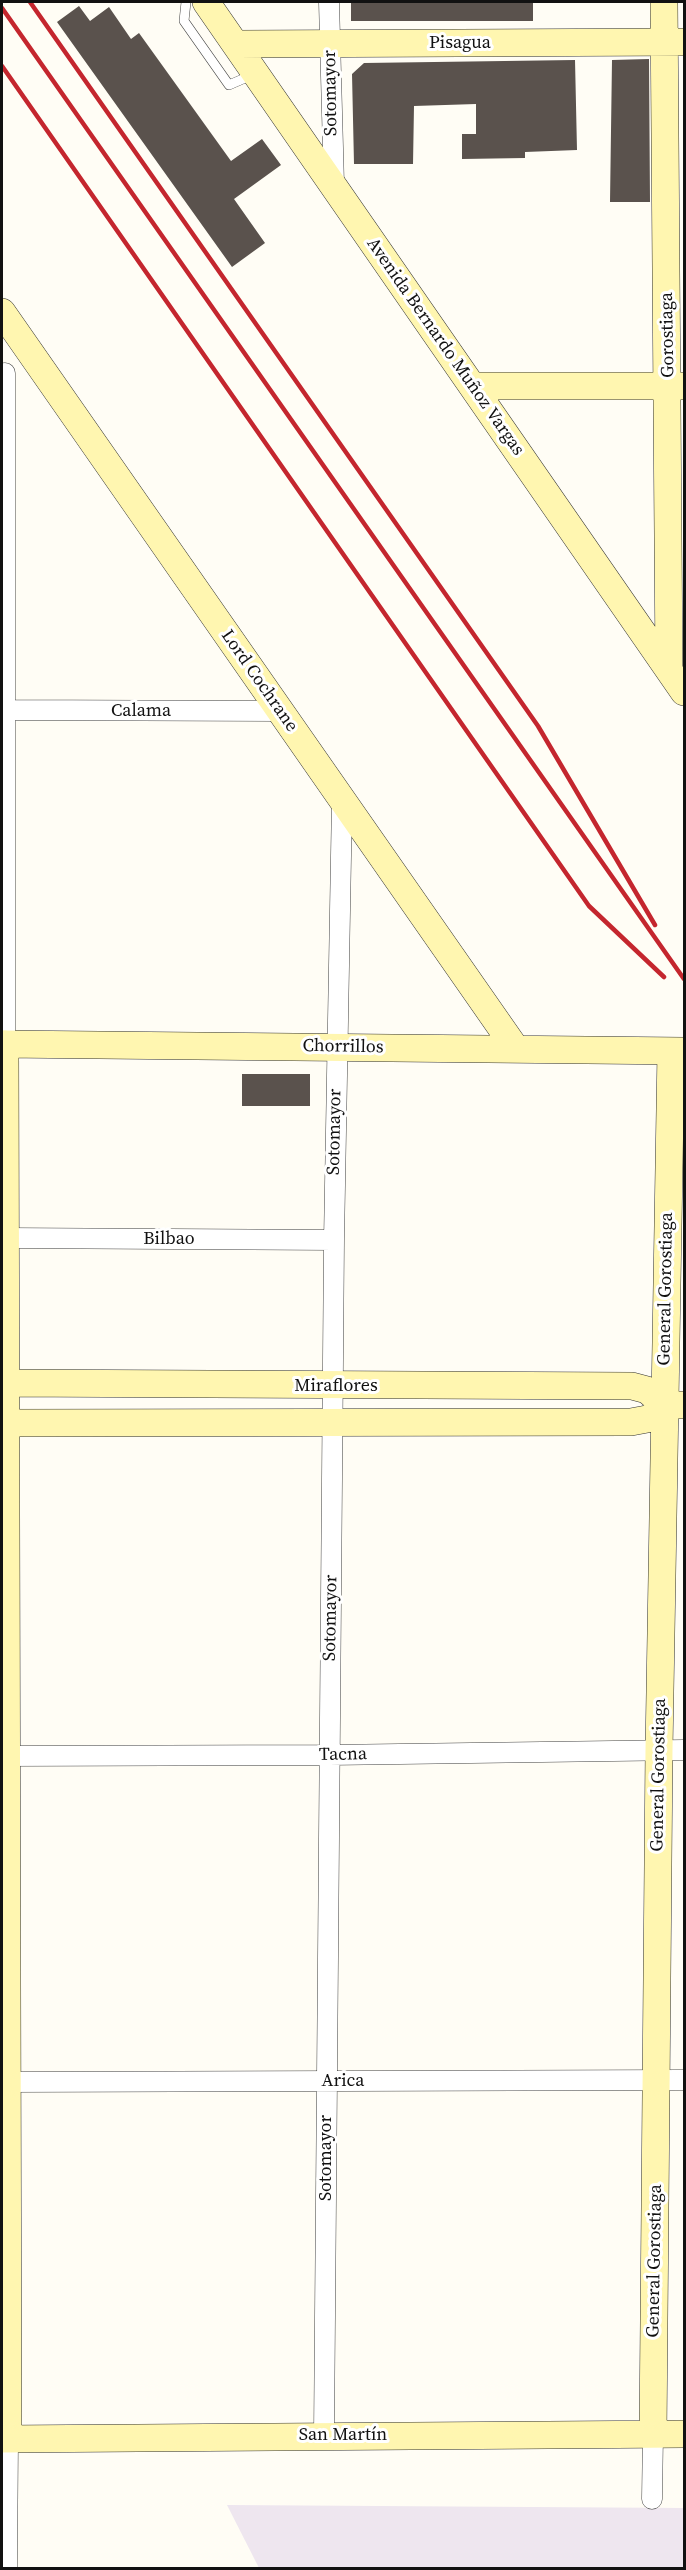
<!DOCTYPE html>
<meta charset="utf-8">
<style>
body{margin:0}
#map{position:relative;width:686px;height:2570px;overflow:hidden;background:#fffdf5;font-family:"Source Serif 4",serif}
canvas{display:block}
.frame{position:absolute;inset:0;border:3px solid #111;pointer-events:none}
</style>
<div id="map">
<canvas width="686" height="2570"></canvas>
<div class="frame"></div>
</div>
<script>
const ctx = document.querySelector('canvas').getContext('2d');
ctx.lineJoin = 'round';
function paint(path, color) { ctx.fillStyle = color; ctx.fill(path, 'evenodd'); }
const toPath = rows => new Path2D(rows.map(r => 'M' + r).join(''));
function stroke(path, color, width, dash) { ctx.strokeStyle = color; ctx.lineWidth = width; ctx.lineCap = dash ? 'butt' : 'round'; ctx.setLineDash(dash || []); ctx.stroke(path); }
function write(font, color, halo, rows, align = 'center') {
  ctx.font = font + ' "Source Serif 4",serif'; ctx.lineWidth = 6; ctx.setLineDash([]); ctx.textBaseline = 'middle'; ctx.strokeStyle = halo; ctx.fillStyle = color; for (const [text, x, y, turn = 0] of rows) {
    ctx.save(); ctx.translate(x, y); ctx.rotate((+turn || 0) * Math.PI / 180); ctx.textAlign = isNaN(turn) ? turn : align; if (halo) ctx.strokeText(text, 0, 0); ctx.fillText(text, 0, 0); ctx.restore();
  }
}
const industrial = toPath([
 [227,2505,684,2508,684,2568,259,2568]
]);
const building = toPath([
 [351,2,533,2,533,21,351,21],
 [79,6,90,21,109,7,131,39,139,33,231,161,262,139,281,165,234,199,265,243,232,267,57,22],
 [649,59,650,202,610,202,612,60],
 [575,60,577,150,525,152,525,158,462,159,462,134,476,134,476,104,414,106,413,164,354,164,352,74,364,63],
 [242,1074,310,1074,310,1106,242,1106]
]);
const lane = toPath([
 [186,2,184,21,229,85,252,75]
]);
const street = toPath([
 [329,2,334,185],
 [2,710,280,711],
 [5,1044,5,373],
 [5,1238,334,1240],
 [2,1756,329,1755,684,1750],
 [7,2082,684,2080],
 [324,2435,334,1240,342,801],
 [652,2499,653,2434],
 [7,2568,8,2439]
]);
const secondary = toPath([
 [206,2,684,692],
 [664,2,669,669],
 [236,44,684,42],
 [2,312,516,1049],
 [473,386,684,386],
 [2,1044,684,1051],
 [5,1044,8,2439],
 [2,1383,632,1386,647,1390,664,1405,684,1405],
 [2,1423,631,1422,647,1419,656,1414,664,1405],
 [653,2434,659,1750,671,1051],
 [2,2439,684,2434]
]);
const rail = toPath([
 [30,2,538,726,655,925],
 [2,8,684,979],
 [2,66,589,906,664,977]
]);
const streetNames = [
 ["Pisagua",460,43],
 ["Sotomayor",331,93,-91],
 ["Gorostiaga",668,335,-91],
 ["Avenida Bernardo Muñoz Vargas",445,347,55],
 ["Lord Cochrane",259,681,55],
 ["Calama",141,711],
 ["Chorrillos",343,1047,1],
 ["Sotomayor",335,1132,-89],
 ["Bilbao",169,1239],
 ["General Gorostiaga",666,1289,-89],
 ["Miraflores",336,1386],
 ["Sotomayor",331,1618,-89],
 ["Tacna",343,1755,-1],
 ["General Gorostiaga",659,1775,-89],
 ["Arica",343,2081],
 ["Sotomayor",326,2158,-90],
 ["General Gorostiaga",655,2261,-89],
 ["San Martín",343,2435]
];
paint(industrial, '#eee6ef');
paint(building, '#5a524d');
stroke(lane, '#444', 10);
stroke(street, '#444', 21);
stroke(secondary, '#333', 28);
stroke(lane, '#fff', 9);
stroke(street, '#fff', 20);
stroke(secondary, '#fff6b0', 27);
stroke(rail, '#c4262e', 4.5);
write('18px', '#111', '#fff', streetNames);
</script>
